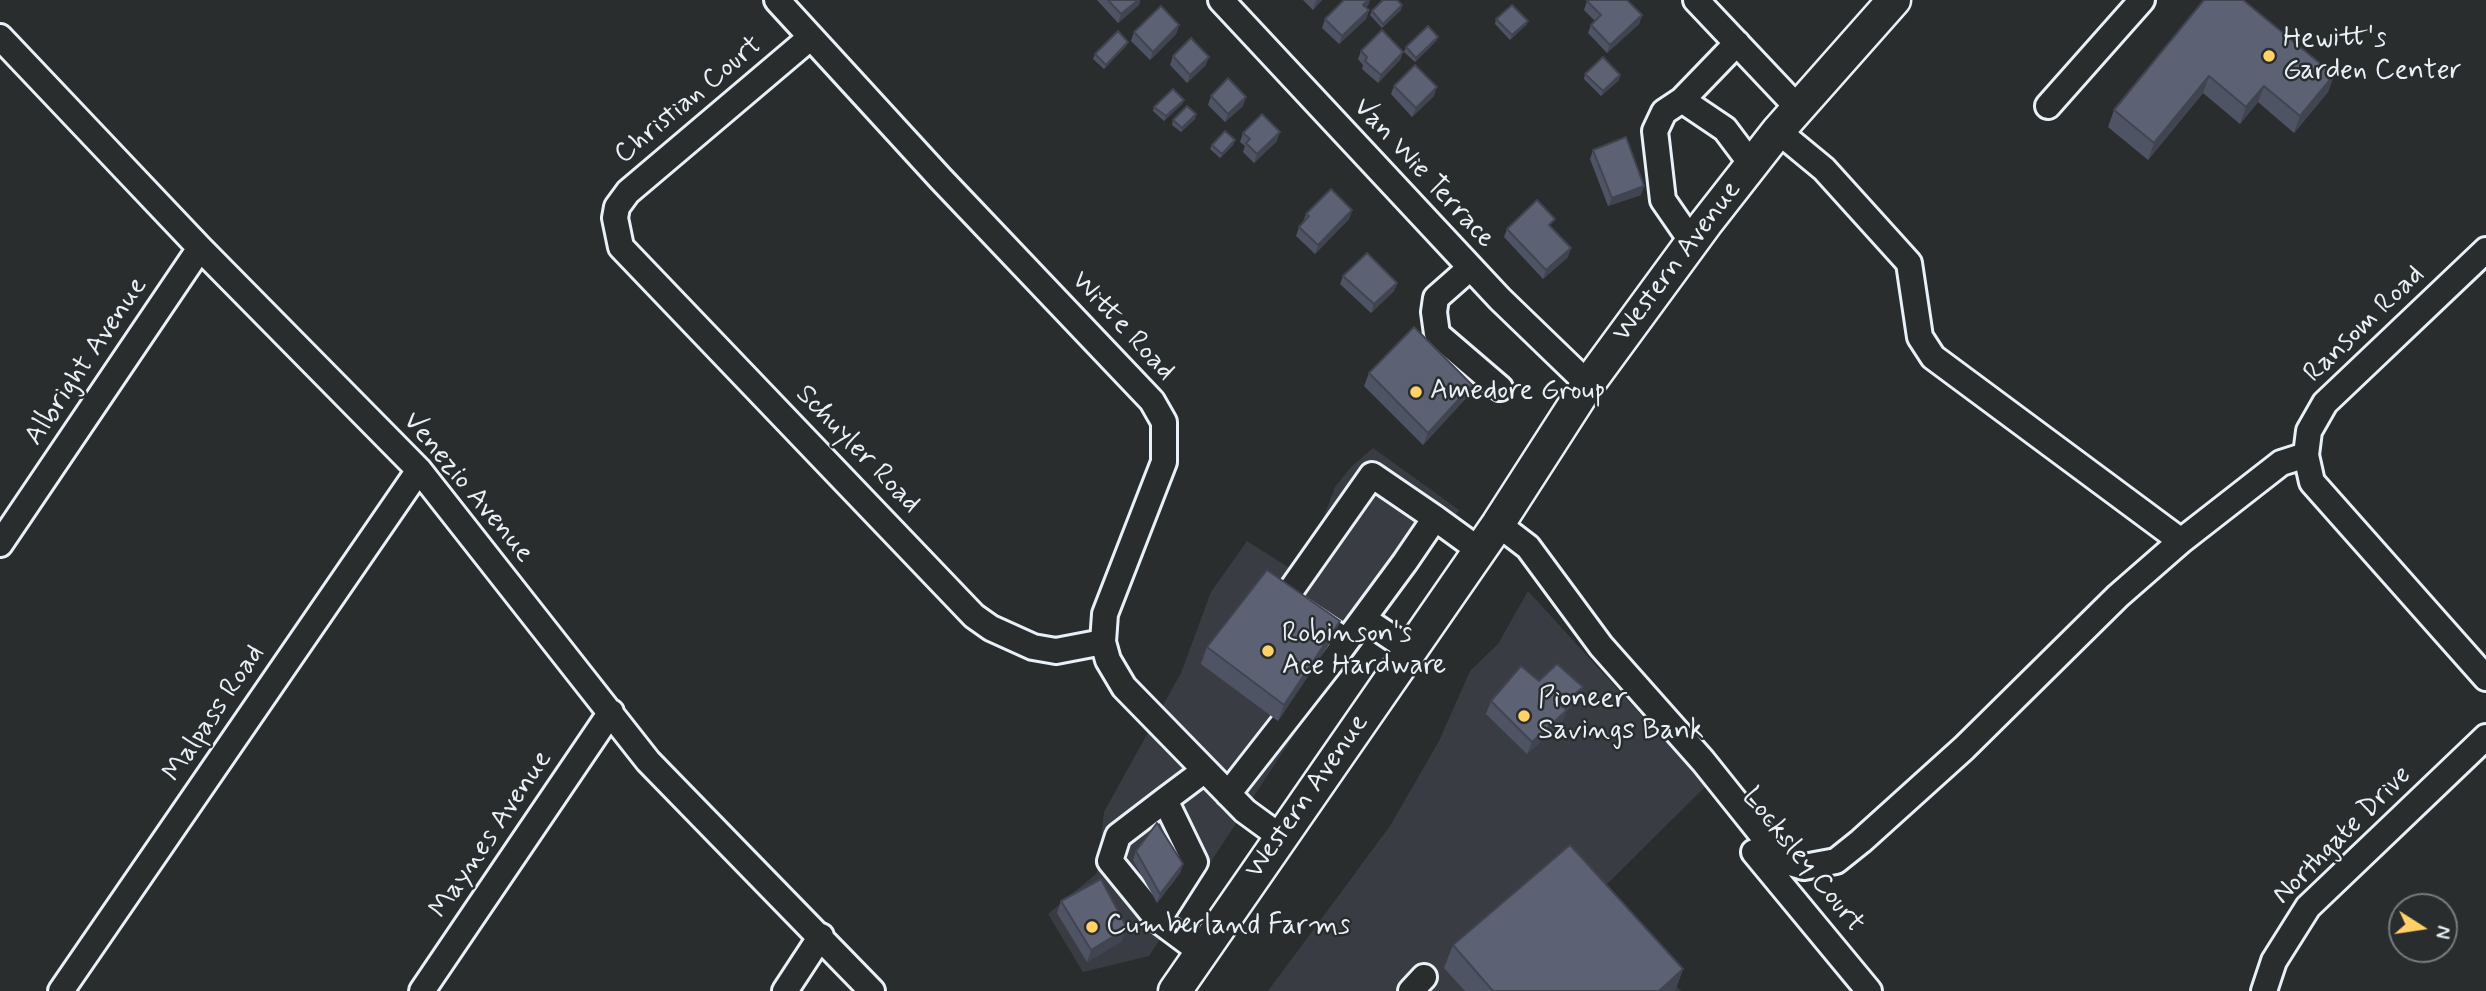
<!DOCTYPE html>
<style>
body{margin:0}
#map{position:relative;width:2486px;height:991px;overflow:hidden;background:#2a2d2e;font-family:Mynerve,sans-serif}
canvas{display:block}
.north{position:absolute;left:2388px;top:893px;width:70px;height:70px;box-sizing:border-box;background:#2a2d2e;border:2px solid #767b7f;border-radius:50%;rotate:102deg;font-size:19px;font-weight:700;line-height:28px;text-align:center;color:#e8f1f8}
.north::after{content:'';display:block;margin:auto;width:24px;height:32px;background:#ffd166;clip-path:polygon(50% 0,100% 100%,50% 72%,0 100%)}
</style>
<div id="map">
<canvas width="2486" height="991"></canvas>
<div class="north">N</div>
</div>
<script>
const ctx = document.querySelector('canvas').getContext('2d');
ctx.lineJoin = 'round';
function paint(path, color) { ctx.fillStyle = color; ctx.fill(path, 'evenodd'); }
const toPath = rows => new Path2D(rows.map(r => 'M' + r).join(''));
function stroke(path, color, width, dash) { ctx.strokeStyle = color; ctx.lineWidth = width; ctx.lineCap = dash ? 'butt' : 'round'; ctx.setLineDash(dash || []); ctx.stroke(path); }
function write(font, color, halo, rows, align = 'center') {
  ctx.font = font + ' Mynerve,sans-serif'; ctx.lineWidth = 5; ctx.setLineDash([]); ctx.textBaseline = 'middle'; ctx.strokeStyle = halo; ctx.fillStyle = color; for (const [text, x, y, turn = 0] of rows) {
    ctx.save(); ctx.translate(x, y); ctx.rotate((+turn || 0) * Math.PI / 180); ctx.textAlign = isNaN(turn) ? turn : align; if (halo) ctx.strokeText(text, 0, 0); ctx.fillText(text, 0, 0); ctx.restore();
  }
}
const built = toPath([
 [1373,448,1459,510,1317,700,1149,956,1083,972,1048,914,1097,873,1104,812,1181,673,1211,592,1247,541,1294,571,1317,535,1335,487,1351,467],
 [1528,591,1706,786,1594,897,1681,991,1268,991,1390,826,1439,741,1470,671,1498,644]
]);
const minor = toPath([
 [777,0,941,179,1152,401,1164,422,1164,462,1105,614,1103,642,1108,660,1124,687,1245,811,1282,838],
 [1221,0,1500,299,1588,384],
 [1696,0,1798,108],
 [0,37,200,248,419,470,648,761,872,991],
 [811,37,628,192,617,207,615,218,621,247,974,616,991,628,1033,647,1056,651,1103,642],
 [1682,100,1737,43],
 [2048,106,2142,0],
 [1778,131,1824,169,1909,263,1920,337,1933,357,2181,541,2281,463,2306,455],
 [1692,242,1663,200,1655,131,1664,112,1682,100,1725,129,1752,165],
 [2486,250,2325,403,2309,431,2306,455,2312,482,2486,678],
 [1470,268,1436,298,1434,312,1437,334,1500,388],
 [1435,518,1479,550],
 [1498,524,1528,547,1601,646,1703,761,1783,861,1804,867,1836,861,1861,841,1964,748,2118,596,2181,541],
 [0,544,200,248],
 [1364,619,1409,649],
 [1228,794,1332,661,1405,562,1435,518,1372,475,1284,600,1346,641],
 [1165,800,1195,862,1158,920,1110,861,1118,836,1165,800,1205,770],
 [1754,852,1869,991],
 [1158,920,1201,952],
 [61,991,419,470],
 [422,991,611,712],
 [785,991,821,936],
 [1411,991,1424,977],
 [2264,991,2274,961,2308,907,2486,737]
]);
const major = toPath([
 [1175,991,1498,524,1588,384,1706,223,1778,131,1894,0]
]);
const wall = toPath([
 [1097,0,1140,0,1139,5,1118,23],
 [1303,0,1322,0,1313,10],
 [2204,0,2334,75,2328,92,2294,133,2258,102,2240,124,2203,93,2148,160,2108,127,2114,110],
 [1587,1,1642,15,1639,24,1607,53,1588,33,1591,25,1595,21,1584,10],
 [1369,4,1366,7,1369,10,1366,19,1339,44,1322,28,1325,19],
 [1401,10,1382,28,1370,15,1372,11],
 [1496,19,1528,21,1526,25,1510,40,1495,24],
 [1179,25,1176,34,1150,60,1131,41,1134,32],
 [1438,37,1436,41,1415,62,1404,52,1406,47],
 [1128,42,1126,46,1104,69,1093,59,1095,54],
 [1361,51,1403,52,1400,60,1378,83,1362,69,1363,65,1358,59],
 [1173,56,1206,65,1187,83,1170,65],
 [1585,74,1620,75,1619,80,1601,96,1584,79],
 [1394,86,1434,96,1412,117,1391,94],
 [1211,96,1243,106,1225,122,1208,105],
 [1184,100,1182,104,1164,121,1153,111,1154,107],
 [1196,114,1195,119,1181,132,1172,125,1173,120],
 [1243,133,1277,141,1254,163,1243,152,1245,146,1240,142],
 [1235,140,1233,145,1220,158,1210,149,1212,145],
 [1593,150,1641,195,1608,206,1590,159],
 [1352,210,1349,219,1315,254,1296,236,1299,227,1303,222,1306,214],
 [1552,228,1568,257,1543,279,1504,237,1507,229],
 [1343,276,1397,283,1394,291,1371,313,1340,284],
 [1369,373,1472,385,1467,397,1423,445,1364,386],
 [1340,621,1334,637,1278,721,1201,664,1207,647],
 [1539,681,1583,687,1578,700,1567,710,1562,722,1527,754,1486,714,1491,701],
 [1136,851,1183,864,1180,873,1157,903,1133,860],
 [1061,901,1122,941,1087,962,1057,913],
 [1453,945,1683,969,1675,991,1465,991,1444,968]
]);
const shadedWall = toPath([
 [1138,0,1140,0,1139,5,1118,23,1121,14],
 [1317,0,1322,0,1313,10,1316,1],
 [1368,0,1370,0,1369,4,1360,13,1363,5],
 [1402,5,1401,10,1382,28,1383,24],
 [1369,10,1366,19,1339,44,1342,36],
 [1642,15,1639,24,1607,53,1610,45],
 [1528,21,1526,25,1510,40,1512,35],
 [1179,25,1176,34,1150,60,1153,52],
 [1438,37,1436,41,1415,62,1416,58],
 [1128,42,1126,46,1104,69,1106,65],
 [1403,52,1400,60,1378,83,1381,75],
 [1209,57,1206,65,1187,83,1190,75],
 [1620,75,1619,80,1601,96,1603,91],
 [2334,75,2328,92,2294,133,2300,116],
 [2209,76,2203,93,2148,160,2154,143],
 [2264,86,2258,102,2240,124,2246,107],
 [1437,87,1434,96,1412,117,1416,108],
 [1246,97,1243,106,1225,122,1228,114],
 [1184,100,1182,104,1164,121,1166,116],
 [1196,114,1195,119,1181,132,1182,128],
 [1280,132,1277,141,1254,163,1257,154],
 [1235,140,1233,145,1220,158,1222,154],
 [1644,186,1641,195,1608,206,1612,198],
 [1352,210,1349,219,1315,254,1318,245],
 [1571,248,1568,257,1543,279,1546,270],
 [1397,283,1394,291,1371,313,1374,304],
 [1472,385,1467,397,1423,445,1428,433],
 [1340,621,1334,637,1278,721,1284,705],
 [1583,687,1578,700,1557,718,1561,706],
 [1567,710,1562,722,1527,754,1532,742],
 [1183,864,1180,873,1157,903,1160,894],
 [1127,928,1122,941,1087,962,1091,950],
 [1683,969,1675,991,1659,991]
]);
const building = toPath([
 [1108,0,1138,0,1121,14,1108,0],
 [1344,0,1368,0,1363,5,1369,10,1342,36,1325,19,1344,0],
 [1383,0,1397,0,1402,5,1383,24,1372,11,1383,0],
 [1589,0,1627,0,1642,15,1610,45,1591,25,1601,15,1587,1,1589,0],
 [2204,0,2243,0,2334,75,2300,116,2264,86,2246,107,2209,76,2154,143,2114,110,2204,0],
 [1512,5,1528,21,1512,35,1496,19,1512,5],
 [1161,6,1179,25,1153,52,1134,32,1161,6],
 [1428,26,1438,37,1416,58,1406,47,1428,26],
 [1382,30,1403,52,1381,75,1365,61,1367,57,1361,51,1382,30],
 [1118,31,1128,42,1106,65,1095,54,1118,31],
 [1191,38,1209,57,1190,75,1173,56,1191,38],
 [1603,57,1620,75,1603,91,1585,74,1603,57],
 [1415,65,1437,87,1416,108,1394,86,1415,65],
 [1228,78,1246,97,1228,114,1211,96,1228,78],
 [1173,89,1184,100,1166,116,1154,107,1173,89],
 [1187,106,1196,114,1182,128,1173,120,1187,106],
 [1262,114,1280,132,1257,154,1246,143,1250,139,1243,133,1262,114],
 [1225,131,1235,140,1222,154,1212,145,1225,131],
 [1626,137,1644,186,1612,198,1593,150,1626,137],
 [1331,189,1352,210,1318,245,1299,227,1309,216,1306,214,1331,189],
 [1537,200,1555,219,1549,225,1571,248,1546,270,1507,229,1537,200],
 [1367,253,1397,283,1374,304,1343,276,1367,253],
 [1414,327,1472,385,1428,433,1369,373,1414,327],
 [1267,570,1340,621,1284,705,1207,647,1267,570],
 [1557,664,1583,687,1561,706,1567,710,1532,742,1491,701,1521,666,1539,681,1557,664],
 [1157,823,1183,864,1160,894,1136,851,1157,823],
 [1570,845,1683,969,1659,991,1493,991,1453,945,1570,845],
 [1101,879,1127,928,1091,950,1061,901,1101,879]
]);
const markers = [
 [2269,56,7,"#ffd166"],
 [1416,392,7,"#ffd166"],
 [1268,651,7,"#ffd166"],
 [1524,716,7,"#ffd166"],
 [1092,927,7,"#ffd166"]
];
const poiNames = [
 ["Hewitt's",2283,40],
 ["Garden Center",2283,72],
 ["Amedore Group",1430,392],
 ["Robinson's",1282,635],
 ["Ace Hardware",1282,667],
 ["Pioneer",1538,700],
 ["Savings Bank",1538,732],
 ["Cumberland Farms",1106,927]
];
const streetNames = [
 ["Christian Court",689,101,-40],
 ["Van Wie Terrace",1423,174,47],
 ["Western Avenue",1678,262,-53],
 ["Ransom Road",2365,325,-44],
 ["Witte Road",1122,327,47],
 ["Albright Avenue",87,362,-56],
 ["Schuyler Road",857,450,46],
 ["Venezio Avenue",467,488,50],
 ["Malpass Road",215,714,-56],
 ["Western Avenue",1308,797,-55],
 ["Maynes Avenue",492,835,-56],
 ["Northgate Drive",2343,836,-45],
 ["Locksley Court",1802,861,51]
];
paint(built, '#393d43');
stroke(minor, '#e8f1f8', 30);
stroke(major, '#e8f1f8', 37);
stroke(minor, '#2a2d2e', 24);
stroke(major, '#2a2d2e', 32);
paint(wall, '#4f5464');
paint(shadedWall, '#404551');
paint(building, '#5c6274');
stroke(building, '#404551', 2);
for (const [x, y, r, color] of markers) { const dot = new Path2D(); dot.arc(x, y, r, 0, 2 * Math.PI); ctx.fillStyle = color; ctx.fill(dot); stroke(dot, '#2a2d2e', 2.5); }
write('28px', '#e8f1f8', '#2a2d2e', poiNames, 'left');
write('28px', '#e8f1f8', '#2a2d2e', streetNames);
</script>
